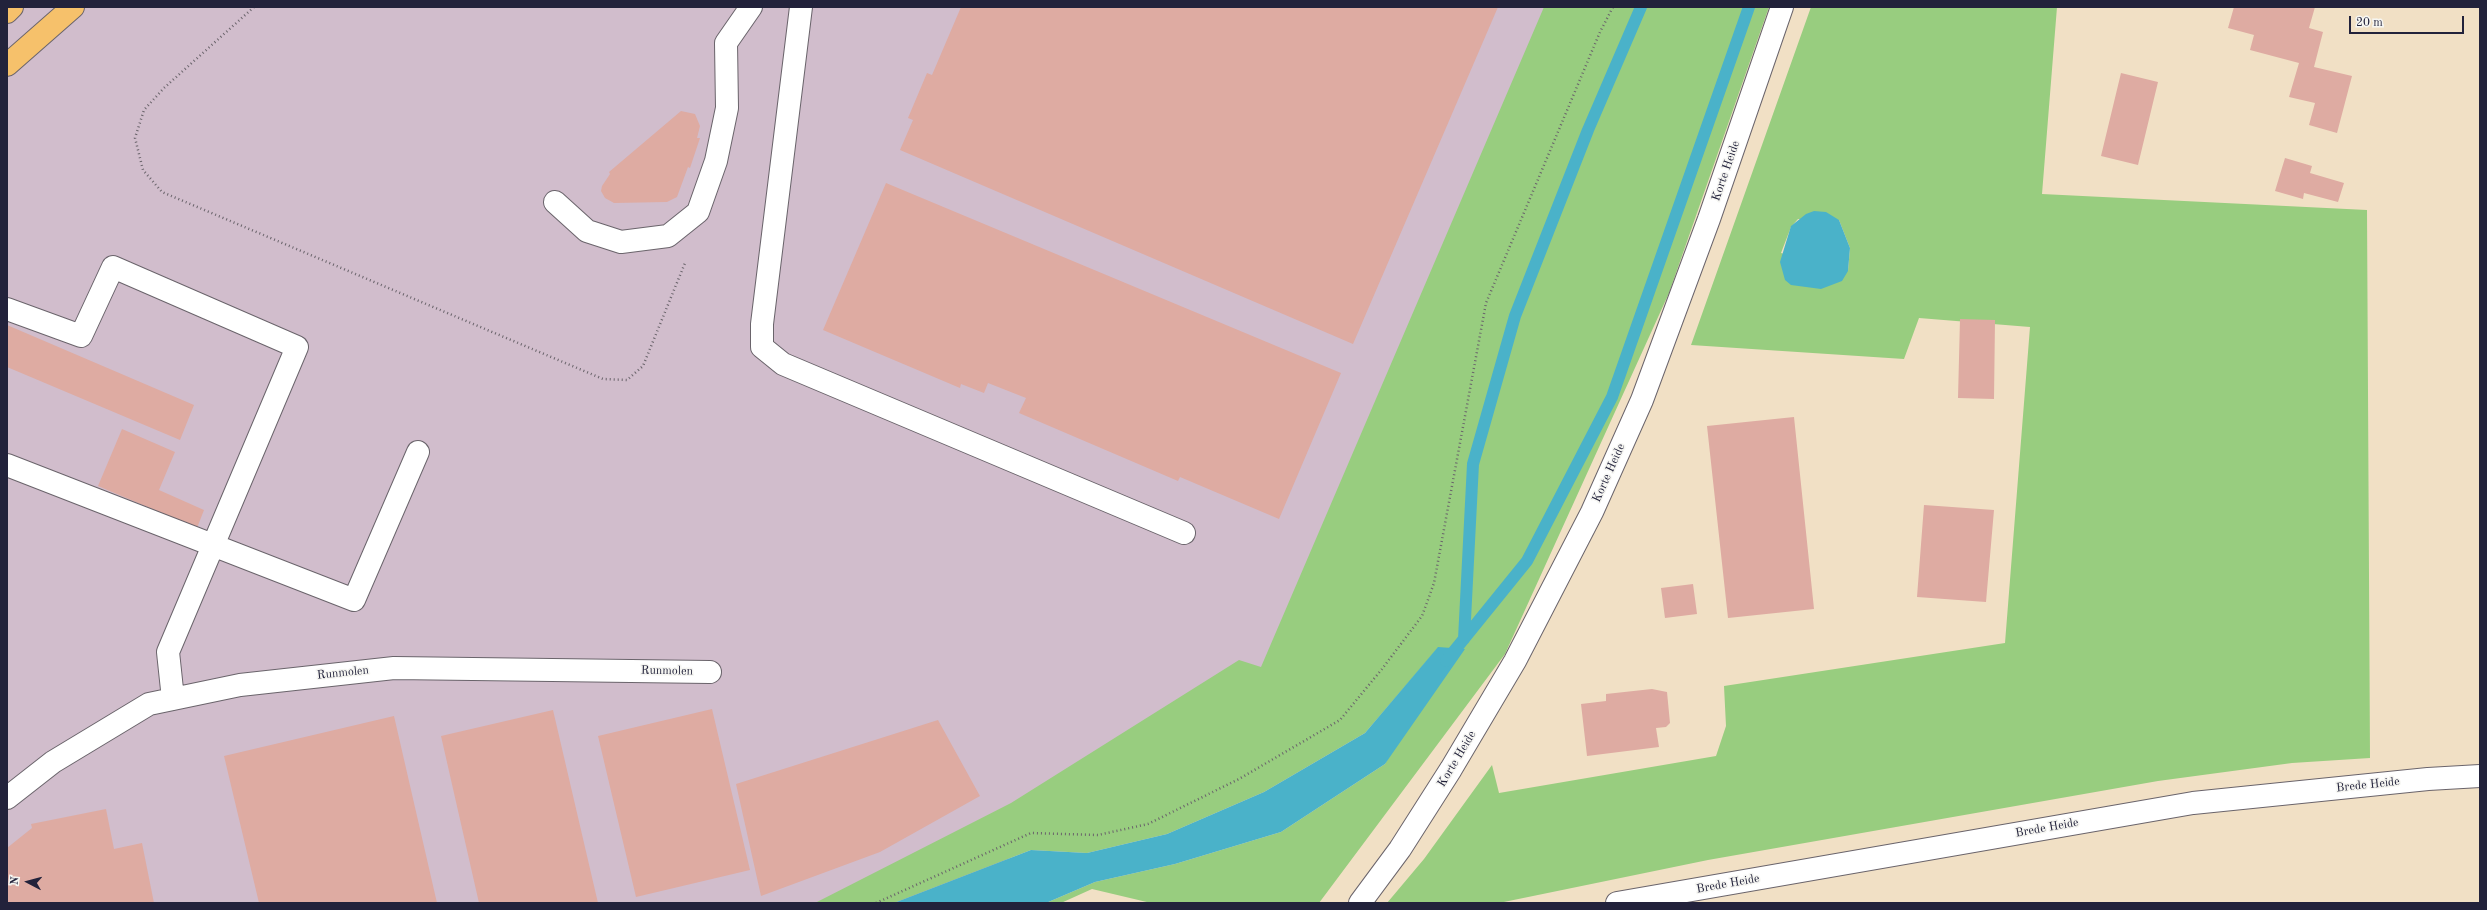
<!DOCTYPE html>
<style>
body{margin:0}
#map{position:relative;width:2487px;height:910px;overflow:hidden;background:#f1e0c5;font-family:"Old Standard TT",serif}
canvas{display:block}
.frame{position:absolute;inset:0;border:8px solid #22223b;pointer-events:none}
.north{position:absolute;left:8px;top:862px;width:40px;height:40px;-webkit-text-stroke:3px #f6f6f2;paint-order:stroke;rotate:276deg;font-size:11px;font-weight:700;line-height:16px;text-align:center;color:#22223b}
.north::after{content:'';display:block;margin:auto;width:14px;height:18px;background:#22223b;clip-path:polygon(50% 0,100% 100%,50% 72%,0 100%)}
.scale{position:absolute;left:2349px;top:16px;width:115px;height:18px;box-sizing:border-box;border:2px solid #22223b;border-top:0;padding-left:5px;font-size:12px;line-height:14px;white-space:nowrap;color:#22223b;-webkit-text-stroke:3px #f6f6f2;paint-order:stroke}
</style>
<div id="map">
<canvas width="2487" height="910"></canvas>
<div class="frame"></div>
<div class="north">N</div>
<div class="scale">20 m</div>
</div>
<script>
const ctx = document.querySelector('canvas').getContext('2d');
ctx.lineJoin = 'round';
function paint(path, color) { ctx.fillStyle = color; ctx.fill(path, 'evenodd'); }
const toPath = rows => new Path2D(rows.map(r => 'M' + r).join(''));
function stroke(path, color, width, dash) { ctx.strokeStyle = color; ctx.lineWidth = width; ctx.lineCap = dash ? 'butt' : 'round'; ctx.setLineDash(dash || []); ctx.stroke(path); }
function write(font, color, halo, rows, align = 'center') {
  ctx.font = font + ' "Old Standard TT",serif'; ctx.lineWidth = 3; ctx.setLineDash([]); ctx.textBaseline = 'middle'; ctx.strokeStyle = halo; ctx.fillStyle = color; for (const [text, x, y, turn = 0] of rows) {
    ctx.save(); ctx.translate(x, y); ctx.rotate((+turn || 0) * Math.PI / 180); ctx.textAlign = isNaN(turn) ? turn : align; if (halo) ctx.strokeText(text, 0, 0); ctx.fillText(text, 0, 0); ctx.restore();
  }
}
const industrial = toPath([
 [7,7,1571,7,1286,671,943,903,7,903]
]);
const green = toPath([
 [1544,7,1769,7,1669,293,1505,654,1319,903,1151,903,1092,889,1061,903,1046,903,1095,882,1175,864,1281,832,1385,764,1438,648,1365,733,1264,792,1167,834,1087,853,1031,850,894,903,815,903,1011,803,1239,660,1261,667],
 [1811,7,2057,7,2042,194,2367,210,2370,758,2292,763,2158,781,1708,860,1499,903,1387,903,1424,859,1492,765,1499,793,1716,756,1726,726,1724,686,2005,643,2030,327,1919,318,1904,359,1691,345],
 [1798,219,1839,220,1850,248,1848,271,1781,253,1791,227]
]);
const water = toPath([
 [1814,211,1826,212,1839,220,1850,248,1848,271,1842,281,1821,289,1791,285,1785,280,1780,262,1791,226,1806,214],
 [1438,647,1465,649,1385,764,1281,832,1175,864,1095,882,1046,903,894,903,1031,850,1087,853,1167,834,1264,792,1365,733]
]);
const stream = toPath([
 [1464,639,1473,464,1515,316,1588,130,1641,7],
 [1446,661,1527,561,1612,397,1749,7]
]);
const building = toPath([
 [961,7,1498,7,1353,344,900,150,913,120,908,118,927,73,932,75],
 [2234,7,2315,7,2309,28,2323,32,2314,67,2352,76,2337,133,2309,125,2315,103,2289,97,2299,63,2250,50,2254,35,2228,28],
 [2121,73,2158,82,2138,165,2101,156],
 [681,111,695,114,700,126,697,138,700,138,690,168,688,167,677,197,667,202,614,203,605,198,601,191,602,186,610,174,609,172],
 [2285,158,2312,166,2310,173,2344,183,2338,202,2304,193,2303,199,2275,191],
 [886,183,1341,373,1279,519,1180,477,1178,481,1019,413,1026,398,988,383,984,393,961,384,960,388,823,330],
 [1960,319,1995,320,1994,399,1958,398],
 [7,325,194,405,180,440,7,367],
 [1794,417,1814,609,1728,618,1707,426],
 [122,429,175,452,159,490,204,510,197,528,98,486],
 [1924,505,1994,510,1986,602,1917,597],
 [1693,584,1697,614,1665,618,1661,588],
 [1652,689,1667,692,1670,723,1666,727,1656,728,1659,747,1587,756,1581,704,1606,701,1606,694],
 [712,709,750,870,636,897,598,736],
 [553,710,598,903,479,903,441,736],
 [394,716,437,903,259,903,224,756],
 [938,720,980,796,880,852,761,896,736,784],
 [106,809,114,849,142,843,154,903,7,903,7,848,32,828,31,824]
]);
const path = toPath([
 [254,7,164,88,144,110,135,138,143,170,162,192,603,379,627,380,643,366,685,263],
 [876,903,1031,833,1098,835,1148,824,1239,779,1340,720,1382,669,1422,616,1434,583,1486,303,1600,32,1613,7]
]);
const minor = toPath([
 [801,7,762,324,762,347,783,364,1184,533],
 [555,202,587,231,621,242,668,236,698,212,716,161,727,108,726,43,751,7],
 [7,309,81,336,113,267,297,347,168,652,173,699],
 [7,465,354,600,418,452],
 [7,798,53,762,149,704,240,685,394,668,710,672],
 [1360,903,1400,849,1451,769,1515,661,1592,512,1642,400,1709,219,1782,7],
 [1617,903,2193,803,2428,779,2480,776]
]);
const major = toPath([
 [7,12,12,7],
 [7,65,73,7]
]);
const streetNames = [
 ["Korte Heide",1726,171,-71],
 ["Korte Heide",1609,473,-66],
 ["Runmolen",667,671,1],
 ["Runmolen",343,673,-6],
 ["Korte Heide",1457,759,-59],
 ["Brede Heide",2368,785,-6],
 ["Brede Heide",2047,828,-10],
 ["Brede Heide",1728,884,-10]
];
paint(industrial, '#d1bdcc');
paint(green, '#98cd7f');
paint(water, '#4ab2c9');
stroke(stream, '#4ab2c9', 12);
paint(building, '#deaba2');
stroke(minor, '#6a646b', 24);
stroke(major, '#6a646b', 24);
stroke(path, '#6a646b', 2.5, [1, 3]);
stroke(minor, '#fff', 22);
stroke(major, '#f6c16b', 22);
write('12px', '#22223b', '#f6f6f2', streetNames);
</script>
